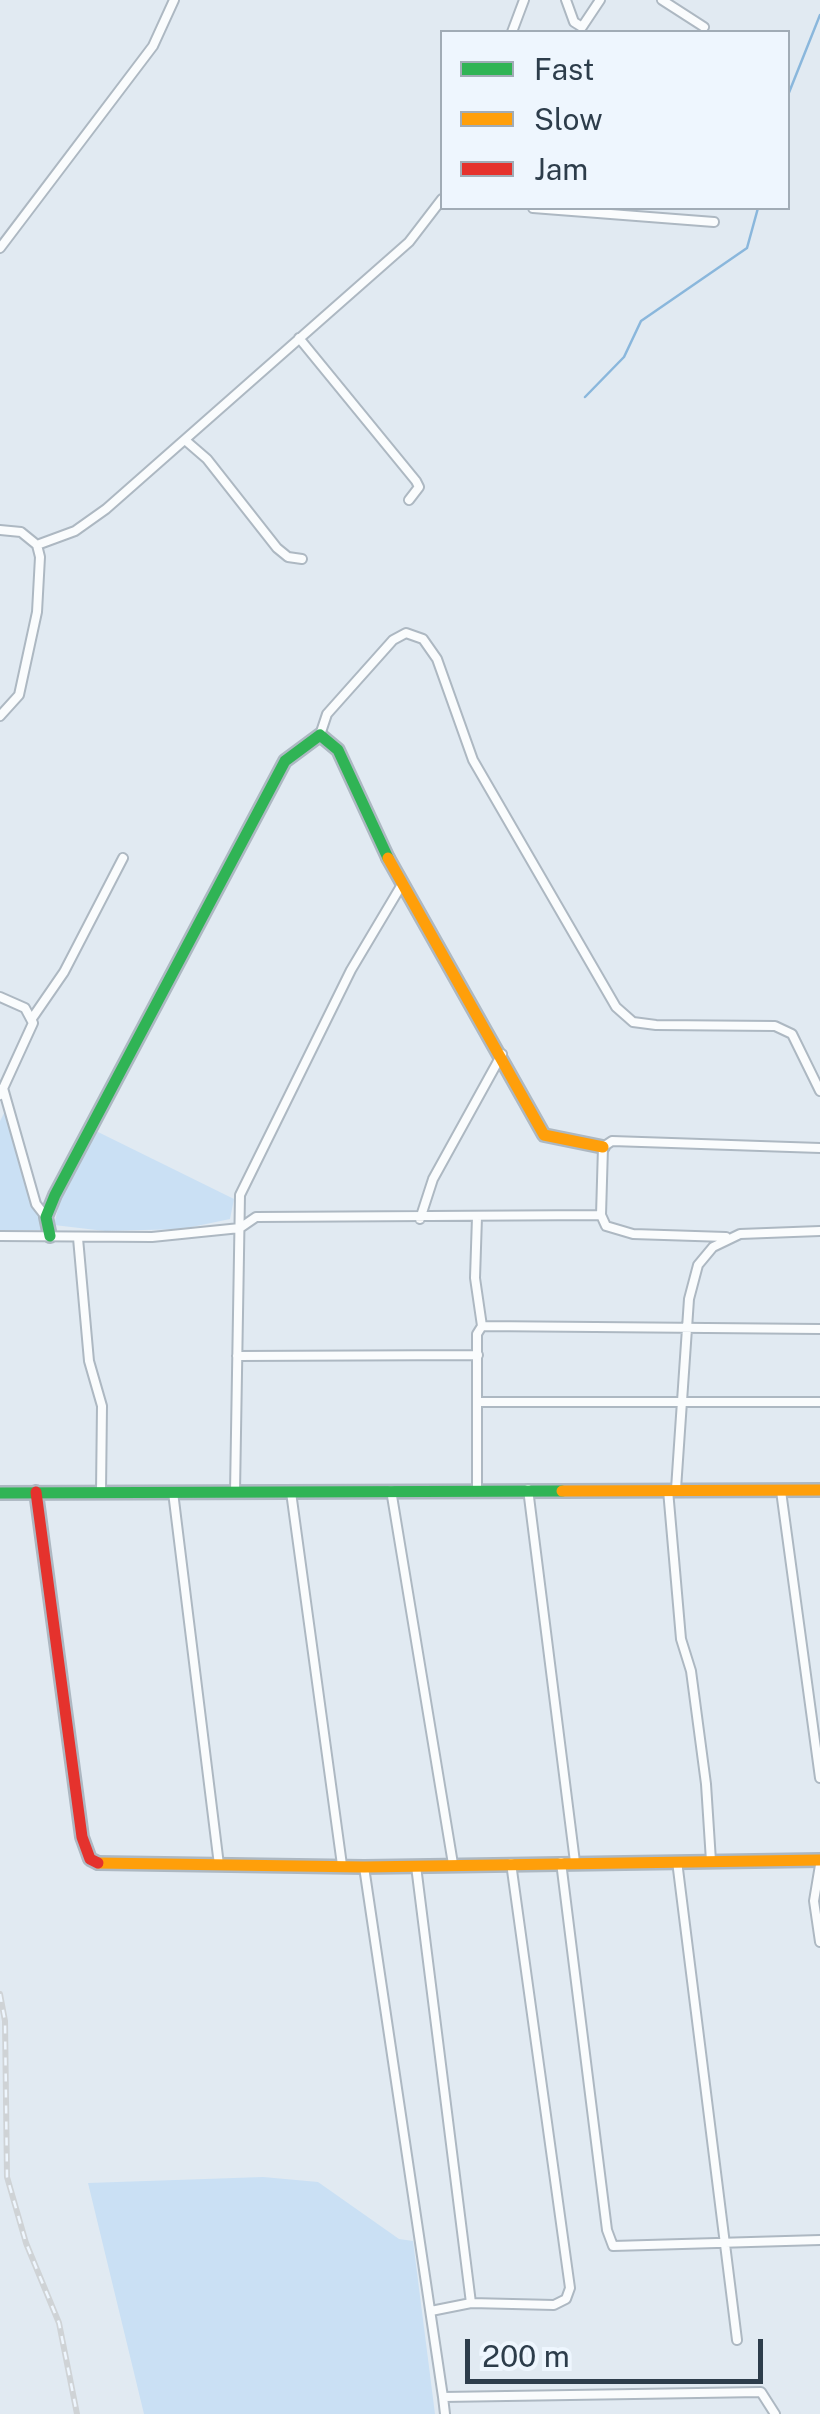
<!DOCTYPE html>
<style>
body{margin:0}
#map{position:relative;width:820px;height:2414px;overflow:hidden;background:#e1eaf2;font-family:"Public Sans",sans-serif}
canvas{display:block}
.legend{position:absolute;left:440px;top:30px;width:350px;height:180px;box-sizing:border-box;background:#eef6fe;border:2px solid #a1acb6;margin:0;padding:12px 18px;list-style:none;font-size:30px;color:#2d3d4b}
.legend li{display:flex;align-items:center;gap:20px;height:50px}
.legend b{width:50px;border:2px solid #a1acb6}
.scale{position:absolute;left:465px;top:2339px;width:298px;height:45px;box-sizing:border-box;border:5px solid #2d3d4b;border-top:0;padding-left:12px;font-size:30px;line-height:35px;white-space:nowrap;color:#2d3d4b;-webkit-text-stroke:8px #eef6fe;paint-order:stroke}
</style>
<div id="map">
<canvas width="820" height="2414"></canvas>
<ul class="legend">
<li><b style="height:12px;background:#30b455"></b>Fast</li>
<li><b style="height:12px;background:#ff9f0a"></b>Slow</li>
<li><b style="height:12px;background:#e5322d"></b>Jam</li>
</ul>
<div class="scale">200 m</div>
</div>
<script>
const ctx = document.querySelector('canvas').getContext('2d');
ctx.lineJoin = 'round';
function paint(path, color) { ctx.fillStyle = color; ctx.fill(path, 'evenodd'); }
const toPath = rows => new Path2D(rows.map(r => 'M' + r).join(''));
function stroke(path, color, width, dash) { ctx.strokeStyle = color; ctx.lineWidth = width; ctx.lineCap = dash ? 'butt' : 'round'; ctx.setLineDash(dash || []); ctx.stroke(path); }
const green = toPath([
 [6,1109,44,1230,0,1230,0,1121],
 [96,1131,234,1199,230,1219,182,1229,105,1231,54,1225,60,1200],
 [263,2177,318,2182,399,2239,413,2241,435,2414,144,2414,88,2183]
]);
const stream = toPath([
 [788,95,820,15],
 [585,397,624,357,641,321,747,248,758,208]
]);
const street = toPath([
 [566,0,574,22,582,27,600,0],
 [662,0,704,27],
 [512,32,524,0],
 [533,208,714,222],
 [0,248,153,46,174,0],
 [299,338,416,481,419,487,409,500],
 [185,440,207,459,277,548,288,557,302,559],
 [0,530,21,532,37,545,40,557,37,612,19,695,0,716],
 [37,545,75,531,106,509,409,242,442,199],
 [320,735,327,714,393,640,406,633,423,639,437,659,473,760,616,1007,633,1022,656,1025,775,1026,792,1034,820,1091],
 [0,997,25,1008,33,1023,0,1095],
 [33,1017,64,972,123,858],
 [3,1088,36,1204,46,1217],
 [477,1217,475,1278,482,1326],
 [420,1219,433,1179,502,1054],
 [0,1236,152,1237,240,1228,256,1217,601,1215],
 [726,1237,633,1234,606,1226,601,1215,603,1147,612,1141,820,1148],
 [78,1238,89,1361,102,1406,101,1491],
 [237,1356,478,1355],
 [479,1402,820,1402],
 [477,1488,477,1334,482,1326,820,1329],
 [528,1489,575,1862],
 [676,1489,689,1299,698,1265,713,1247,740,1234,820,1231],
 [391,1490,453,1864],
 [668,1490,681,1639,691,1671,706,1784,711,1861],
 [781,1491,820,1778],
 [173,1492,219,1865],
 [235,1492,240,1195,351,970,401,886],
 [291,1492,342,1865],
 [677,1861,737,2340],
 [561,1862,607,2230,613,2246,820,2240],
 [820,1865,814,1901,820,1942],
 [416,1866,471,2303],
 [364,1867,443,2397,761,2392,775,2414],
 [431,2311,471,2303,554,2305,566,2299,570,2288,511,1863],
 [443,2397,445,2414]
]);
const fast = toPath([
 [50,1236,46,1217,55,1195,285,761,320,735,338,750,388,858],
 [0,1493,562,1491]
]);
const slow = toPath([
 [388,858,544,1135,603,1147],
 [562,1491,820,1490],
 [98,1863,364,1867,820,1860]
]);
const jam = toPath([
 [36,1492,82,1837,90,1859,98,1863]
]);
const rail = toPath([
 [0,1994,5,2021,7,2177,26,2243,59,2323,77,2414]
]);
paint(green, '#cae0f4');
stroke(stream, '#8ab7dc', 2.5);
stroke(street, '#adb8c2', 12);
stroke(fast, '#adb8c2', 16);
stroke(slow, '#adb8c2', 16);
stroke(jam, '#adb8c2', 16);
stroke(street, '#fafcfd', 8);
stroke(fast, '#30b455', 11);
stroke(slow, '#ff9f0a', 11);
stroke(jam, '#e5322d', 11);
stroke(rail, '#cfd3d6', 6);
stroke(rail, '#eef6fe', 2.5, [8]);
</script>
